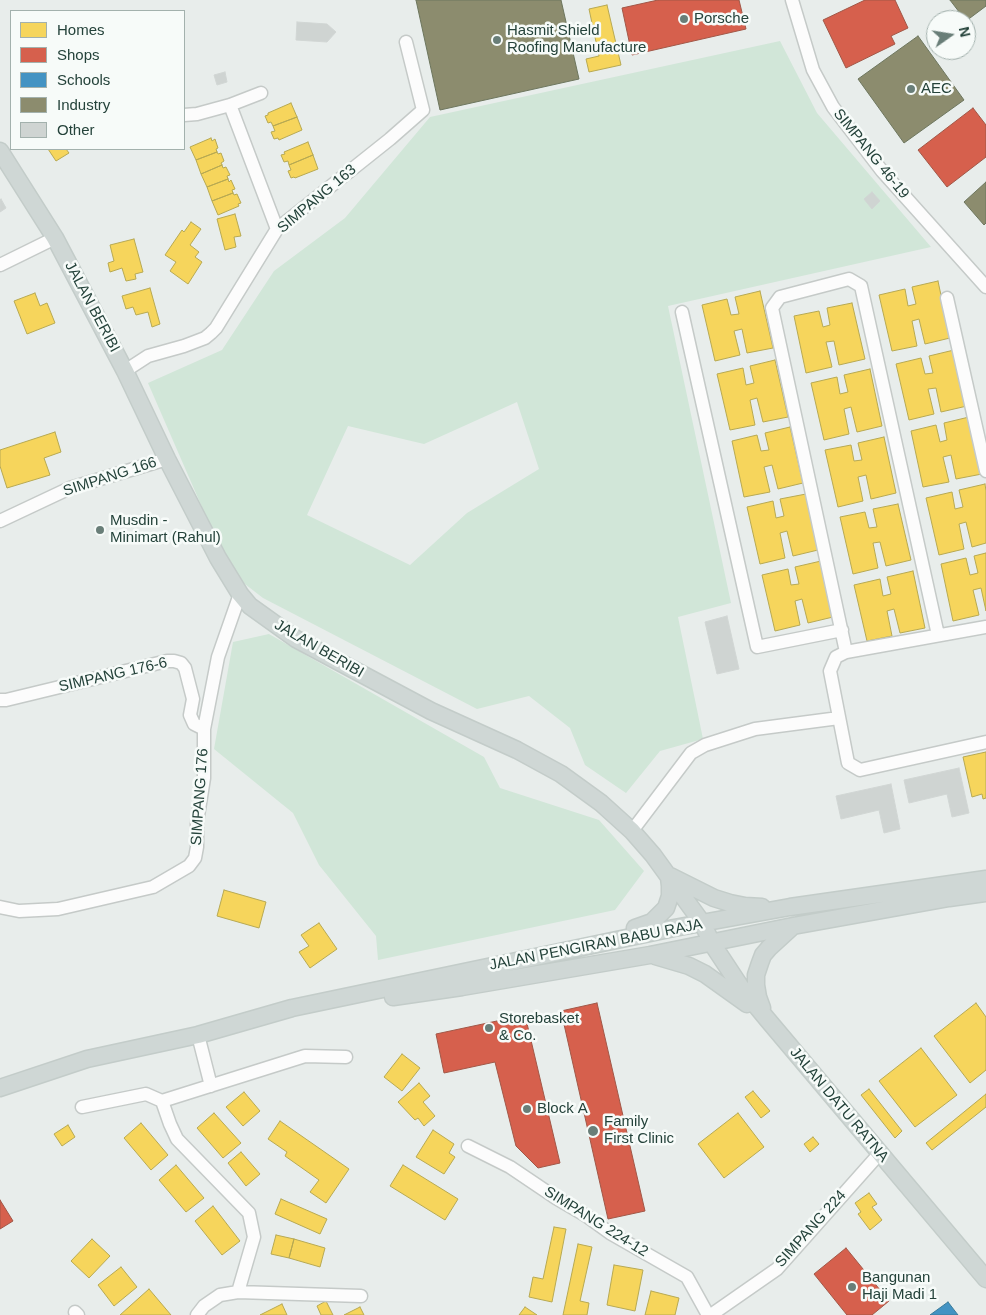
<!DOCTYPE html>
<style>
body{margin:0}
#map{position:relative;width:986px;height:1315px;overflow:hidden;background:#e8edeb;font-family:Helvetica,sans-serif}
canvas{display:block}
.legend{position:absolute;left:10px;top:10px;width:175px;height:140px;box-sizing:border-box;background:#f7fbf9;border:1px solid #a3b1ad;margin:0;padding:6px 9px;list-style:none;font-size:15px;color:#24423a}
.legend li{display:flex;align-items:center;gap:10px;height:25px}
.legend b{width:25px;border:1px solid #a3b1ad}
.north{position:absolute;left:926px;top:10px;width:50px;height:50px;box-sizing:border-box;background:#f7fbf9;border:1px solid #a3b1ad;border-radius:50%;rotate:77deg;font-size:14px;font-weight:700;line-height:20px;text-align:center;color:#24423a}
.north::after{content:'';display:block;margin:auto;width:18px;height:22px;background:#697e78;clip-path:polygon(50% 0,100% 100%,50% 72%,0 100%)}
</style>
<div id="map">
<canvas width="986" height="1315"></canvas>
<ul class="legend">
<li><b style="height:14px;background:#f6d55c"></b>Homes</li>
<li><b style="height:14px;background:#d6604d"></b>Shops</li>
<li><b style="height:14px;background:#4393c3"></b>Schools</li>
<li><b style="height:14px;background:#8c8c6e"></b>Industry</li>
<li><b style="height:14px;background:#cfd4d2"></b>Other</li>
</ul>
<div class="north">N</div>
</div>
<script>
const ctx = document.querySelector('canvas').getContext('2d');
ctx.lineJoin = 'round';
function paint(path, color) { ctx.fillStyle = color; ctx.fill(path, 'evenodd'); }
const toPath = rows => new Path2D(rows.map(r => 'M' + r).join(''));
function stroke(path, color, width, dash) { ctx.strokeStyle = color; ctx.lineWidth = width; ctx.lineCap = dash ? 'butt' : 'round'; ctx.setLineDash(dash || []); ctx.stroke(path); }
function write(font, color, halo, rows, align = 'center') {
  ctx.font = font + ' Helvetica,sans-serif'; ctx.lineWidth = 5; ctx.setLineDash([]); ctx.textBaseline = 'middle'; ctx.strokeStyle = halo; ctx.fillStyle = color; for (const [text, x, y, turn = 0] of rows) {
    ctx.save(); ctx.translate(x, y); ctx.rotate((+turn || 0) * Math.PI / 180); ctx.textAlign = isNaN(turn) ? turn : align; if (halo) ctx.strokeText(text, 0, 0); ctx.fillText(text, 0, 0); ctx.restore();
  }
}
const green = toPath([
 [780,41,817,113,931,247,668,306,731,603,678,617,703,739,660,751,626,793,585,765,570,728,529,696,477,709,263,598,241,581,218,544,148,383,222,350,274,271,345,218,430,117],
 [517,402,539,469,467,513,410,565,307,515,348,426,424,444],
 [269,634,484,757,500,788,599,820,644,871,615,910,378,960,376,936,319,865,293,813,214,749,233,642]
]);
const homes = toPath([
 [607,5,621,65,589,72,586,59,599,56,589,9,607,5],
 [291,103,297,117,273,126,271,122,268,123,265,116,268,115,268,113,291,103],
 [297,117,302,130,279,140,278,138,274,139,271,132,275,131,273,126,297,117],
 [211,138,212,141,215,139,218,148,216,149,217,152,196,160,190,147,211,138],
 [308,142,313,155,289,165,288,161,284,162,281,155,285,154,284,152,308,142],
 [48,149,66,149,69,153,56,161,48,149],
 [217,152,218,154,221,153,224,161,221,163,222,165,201,174,196,160,217,152],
 [313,155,318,169,295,178,294,177,291,178,288,171,291,170,289,165,313,155],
 [222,165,223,168,226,167,230,175,227,176,228,179,207,187,201,174,222,165],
 [228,179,229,182,231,180,235,189,232,190,233,193,212,201,207,187,228,179],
 [233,193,234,195,237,194,241,203,238,204,239,206,218,215,212,201,233,193],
 [235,214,241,236,234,237,236,247,225,250,217,219,235,214],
 [191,222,201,229,190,245,199,252,195,257,202,262,188,284,170,271,176,262,165,255,182,230,184,232,191,222],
 [134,239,143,272,135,274,136,279,126,281,122,268,110,272,108,263,114,261,110,245,134,239],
 [938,281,950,338,925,344,919,319,912,321,917,346,892,351,879,295,905,289,908,306,916,304,912,287,938,281],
 [150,288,160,324,152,327,148,312,136,315,133,307,126,309,122,296,150,288],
 [760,291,773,348,747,353,742,329,734,331,740,355,715,361,702,305,727,299,731,315,739,314,735,297,760,291],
 [35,293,40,306,47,303,55,323,27,334,14,301,35,293],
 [852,303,865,359,839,365,834,341,826,342,832,367,806,373,794,316,819,311,823,327,830,325,827,308,852,303],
 [954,350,967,406,941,412,936,388,928,389,934,414,909,420,896,364,921,358,925,374,933,373,929,356,954,350],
 [775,360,788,417,763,422,757,398,750,400,755,425,730,430,717,374,743,368,746,385,754,383,750,366,775,360],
 [870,369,882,426,857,432,851,407,844,409,849,434,824,440,811,383,837,377,840,394,848,392,844,375,870,369],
 [969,417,982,474,956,479,951,455,943,457,949,482,923,487,911,431,936,425,940,442,947,440,944,423,969,417],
 [790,427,803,483,778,489,772,465,764,467,770,492,744,497,732,441,757,435,761,451,769,450,765,433,790,427],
 [55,432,61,452,44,458,50,475,7,488,0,466,0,450,55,432],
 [884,437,896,493,871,499,866,475,858,477,863,501,838,507,825,450,851,445,854,461,862,460,858,443,884,437],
 [985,484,986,491,986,543,972,547,966,522,959,524,964,549,939,555,926,498,952,492,955,509,963,507,959,490,985,484],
 [806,494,818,550,793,556,787,531,780,533,785,558,760,564,747,507,773,501,776,518,784,516,780,499,806,494],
 [898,504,911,560,886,566,880,542,873,543,878,568,853,574,840,517,865,512,869,528,877,527,873,509,898,504],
 [986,553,986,611,981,588,973,590,979,615,953,621,941,564,966,558,970,575,978,573,974,556,986,553],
 [821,561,833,617,808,623,802,599,795,601,800,625,775,631,762,575,788,569,791,585,799,584,795,567,821,561],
 [913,571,925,628,900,633,894,609,887,611,892,636,867,641,854,585,880,579,883,596,891,594,887,577,913,571],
 [986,752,986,798,983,799,982,794,972,797,963,757,986,752],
 [224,890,266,902,259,928,217,916,224,890],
 [319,923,337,949,310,968,299,952,309,946,301,935,319,923],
 [976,1003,986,1017,986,1070,970,1083,934,1036,976,1003],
 [921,1048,957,1095,915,1127,879,1081,921,1048],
 [402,1054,420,1068,402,1091,384,1077,402,1054],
 [419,1083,430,1096,423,1102,435,1116,424,1126,418,1118,415,1120,398,1102,419,1083],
 [869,1089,902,1131,895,1138,861,1095,869,1089],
 [753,1091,770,1111,761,1118,745,1097,753,1091],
 [244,1092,260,1111,243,1126,226,1107,244,1092],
 [986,1094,986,1107,932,1150,926,1143,986,1094],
 [214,1113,241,1143,223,1158,197,1128,214,1113],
 [738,1113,764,1147,724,1178,698,1144,738,1113],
 [280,1121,349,1169,326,1203,310,1192,319,1180,285,1156,287,1152,268,1139,280,1121],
 [141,1123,168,1155,151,1170,124,1138,141,1123],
 [68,1125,75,1137,62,1146,54,1134,68,1125],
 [433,1130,454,1144,449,1153,455,1157,444,1174,416,1157,433,1130],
 [813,1137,819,1144,810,1152,804,1144,813,1137],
 [241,1152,260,1174,246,1186,228,1163,241,1152],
 [176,1165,204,1198,186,1212,159,1180,176,1165],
 [403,1165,458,1199,445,1220,390,1186,403,1165],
 [869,1193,877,1204,872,1207,882,1220,870,1230,858,1214,861,1212,855,1203,869,1193],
 [281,1199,327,1219,320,1234,275,1214,281,1199],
 [213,1206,240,1241,222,1255,195,1221,213,1206],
 [554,1227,566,1229,552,1302,529,1297,533,1277,543,1279,554,1227],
 [276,1235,294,1239,289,1258,271,1254,276,1235],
 [92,1239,110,1256,89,1278,71,1261,92,1239],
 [294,1239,325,1248,320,1267,289,1258,294,1239],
 [578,1244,592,1247,580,1301,589,1303,587,1315,563,1315,578,1244],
 [614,1265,643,1270,635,1311,607,1305,614,1265],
 [121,1267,137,1287,114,1306,98,1285,121,1267],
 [149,1289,171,1315,120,1315,149,1289],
 [651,1291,679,1298,675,1315,645,1315,651,1291],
 [326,1301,333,1315,321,1315,317,1306,326,1301],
 [282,1304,287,1315,260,1315,282,1304],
 [360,1307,364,1315,344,1315,360,1307],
 [525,1307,537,1315,519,1315,525,1307]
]);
const shops = toPath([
 [658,0,739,0,746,29,632,55,622,8,658,0],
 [865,0,895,0,908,28,891,36,895,44,846,68,823,20,865,0],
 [973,108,986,125,986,157,947,187,918,150,973,108],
 [597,1003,645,1211,608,1219,561,1011,597,1003],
 [525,1015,560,1163,538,1168,516,1146,495,1062,444,1073,436,1034,525,1015],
 [0,1200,13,1221,0,1229,0,1200],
 [846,1248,889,1301,872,1315,847,1315,814,1274,846,1248]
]);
const schools = toPath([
 [948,1302,958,1315,930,1315,948,1302]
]);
const industry = toPath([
 [416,0,561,0,579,79,440,110,416,0],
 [950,0,986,0,986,6,966,21,950,0],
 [918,36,964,100,904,143,858,79,918,36],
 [986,182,986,223,984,225,964,202,986,182]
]);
const building = toPath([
 [297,22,327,24,336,32,327,42,296,40,297,22],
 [225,72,227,82,217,85,214,75,225,72],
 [872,192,880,201,872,209,864,199,872,192],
 [1,199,6,208,0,212,0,200,1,199],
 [727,616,739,669,717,674,705,622,727,616],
 [959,768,969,813,952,817,947,794,909,803,904,780,959,768],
 [891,784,900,829,884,833,879,810,841,819,836,796,891,784]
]);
const minor = toPath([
 [792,0,813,70,833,107,882,171,986,287],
 [230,105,277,229],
 [184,115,197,114,230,105,261,93],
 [0,265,55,238],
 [947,298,986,471],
 [682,312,757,647,842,630],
 [125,371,148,356,184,346,205,338,211,333,216,328,277,229,390,139,423,110,406,42],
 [0,521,70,488,167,459],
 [986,627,846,652,836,657,830,671,848,763,860,770,986,742],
 [846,652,772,308,780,297,849,279,861,286,938,635],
 [0,700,6,700,167,661,174,661,181,663,185,668,193,699,190,715,194,724,204,729],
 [632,831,691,753,705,745,755,729,839,718],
 [0,907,19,911,58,909,153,887,189,866,195,858,197,847,197,822,204,778,204,729,218,657,240,594],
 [198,1035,211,1086],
 [162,1101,170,1124,177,1139,249,1213,254,1237,238,1292],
 [82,1107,146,1094,162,1101,305,1056,346,1057],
 [468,1146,510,1167,556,1198,585,1215,610,1233,687,1277,708,1315],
 [75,1312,78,1315],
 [197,1315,204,1306,220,1295,238,1292,361,1296],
 [711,1315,777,1269,880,1153]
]);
const major = toPath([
 [0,151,55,238,125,371,167,459,218,558,240,594,250,606,296,639,431,711,517,750,561,774,601,803,632,831,653,855,703,924,711,942,740,986,767,1019,986,1279],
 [670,876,714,898,730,903,745,906,762,907],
 [635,928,652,922,666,908,670,896,670,886,669,877],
 [655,956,689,966,705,974,747,1004],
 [393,997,462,987,650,955,793,926,949,898,986,893],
 [762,1008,758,997,756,985,756,975,760,963,763,955,769,948,793,926],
 [0,1088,87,1059,198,1035,292,1008,674,928,790,907,986,879]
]);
const markers = [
 [684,19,5,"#697e78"],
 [497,40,5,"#697e78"],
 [911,89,5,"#697e78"],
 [100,530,5,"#697e78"],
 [489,1028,5,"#697e78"],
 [527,1109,5,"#697e78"],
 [593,1131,6,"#697e78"],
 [852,1287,5,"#697e78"]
];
const poiNames = [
 ["Porsche",694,19],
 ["Hasmit Shield",507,31],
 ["Roofing Manufacture",507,48],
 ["AEC",921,89],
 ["Musdin -",110,521],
 ["Minimart (Rahul)",110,538],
 ["Storebasket",499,1019],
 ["& Co.",499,1036],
 ["Block A",537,1109],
 ["Family",604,1122],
 ["First Clinic",604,1139],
 ["Bangunan",862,1278],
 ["Haji Madi 1",862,1295]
];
const streetNames = [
 ["SIMPANG 46-19",871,154,51],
 ["SIMPANG 163",317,199,-40],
 ["JALAN BERIBI",92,307,62],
 ["SIMPANG 166",110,477,-18],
 ["JALAN BERIBI",319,649,30],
 ["SIMPANG 176-6",113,675,-13],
 ["SIMPANG 176",200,797,-86],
 ["JALAN PENGIRAN BABU RAJA",596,945,-11],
 ["JALAN DATU RATNA",839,1105,50],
 ["SIMPANG 224-12",596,1222,32],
 ["SIMPANG 224",811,1229,-48]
];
paint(green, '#d1e6d8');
paint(homes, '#f6d55c');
stroke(homes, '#b7a952', 1);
paint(shops, '#d6604d');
stroke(shops, '#a15747', 1);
paint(schools, '#4393c3');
stroke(schools, '#3a7b9a', 1);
paint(industry, '#8c8c6e');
stroke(industry, '#6d765e', 1);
paint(building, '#cfd4d2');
stroke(building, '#d1d6d4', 1);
stroke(minor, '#c5cac8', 15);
stroke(major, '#c3ccc9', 19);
stroke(minor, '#fcfcfc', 12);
stroke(major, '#cfd7d5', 16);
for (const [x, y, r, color] of markers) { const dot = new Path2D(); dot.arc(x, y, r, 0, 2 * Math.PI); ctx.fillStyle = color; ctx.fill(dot); stroke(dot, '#f7fbf9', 2); }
write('15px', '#24423a', '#f7fbf9', poiNames, 'left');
write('15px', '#24423a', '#f7fbf9', streetNames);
</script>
